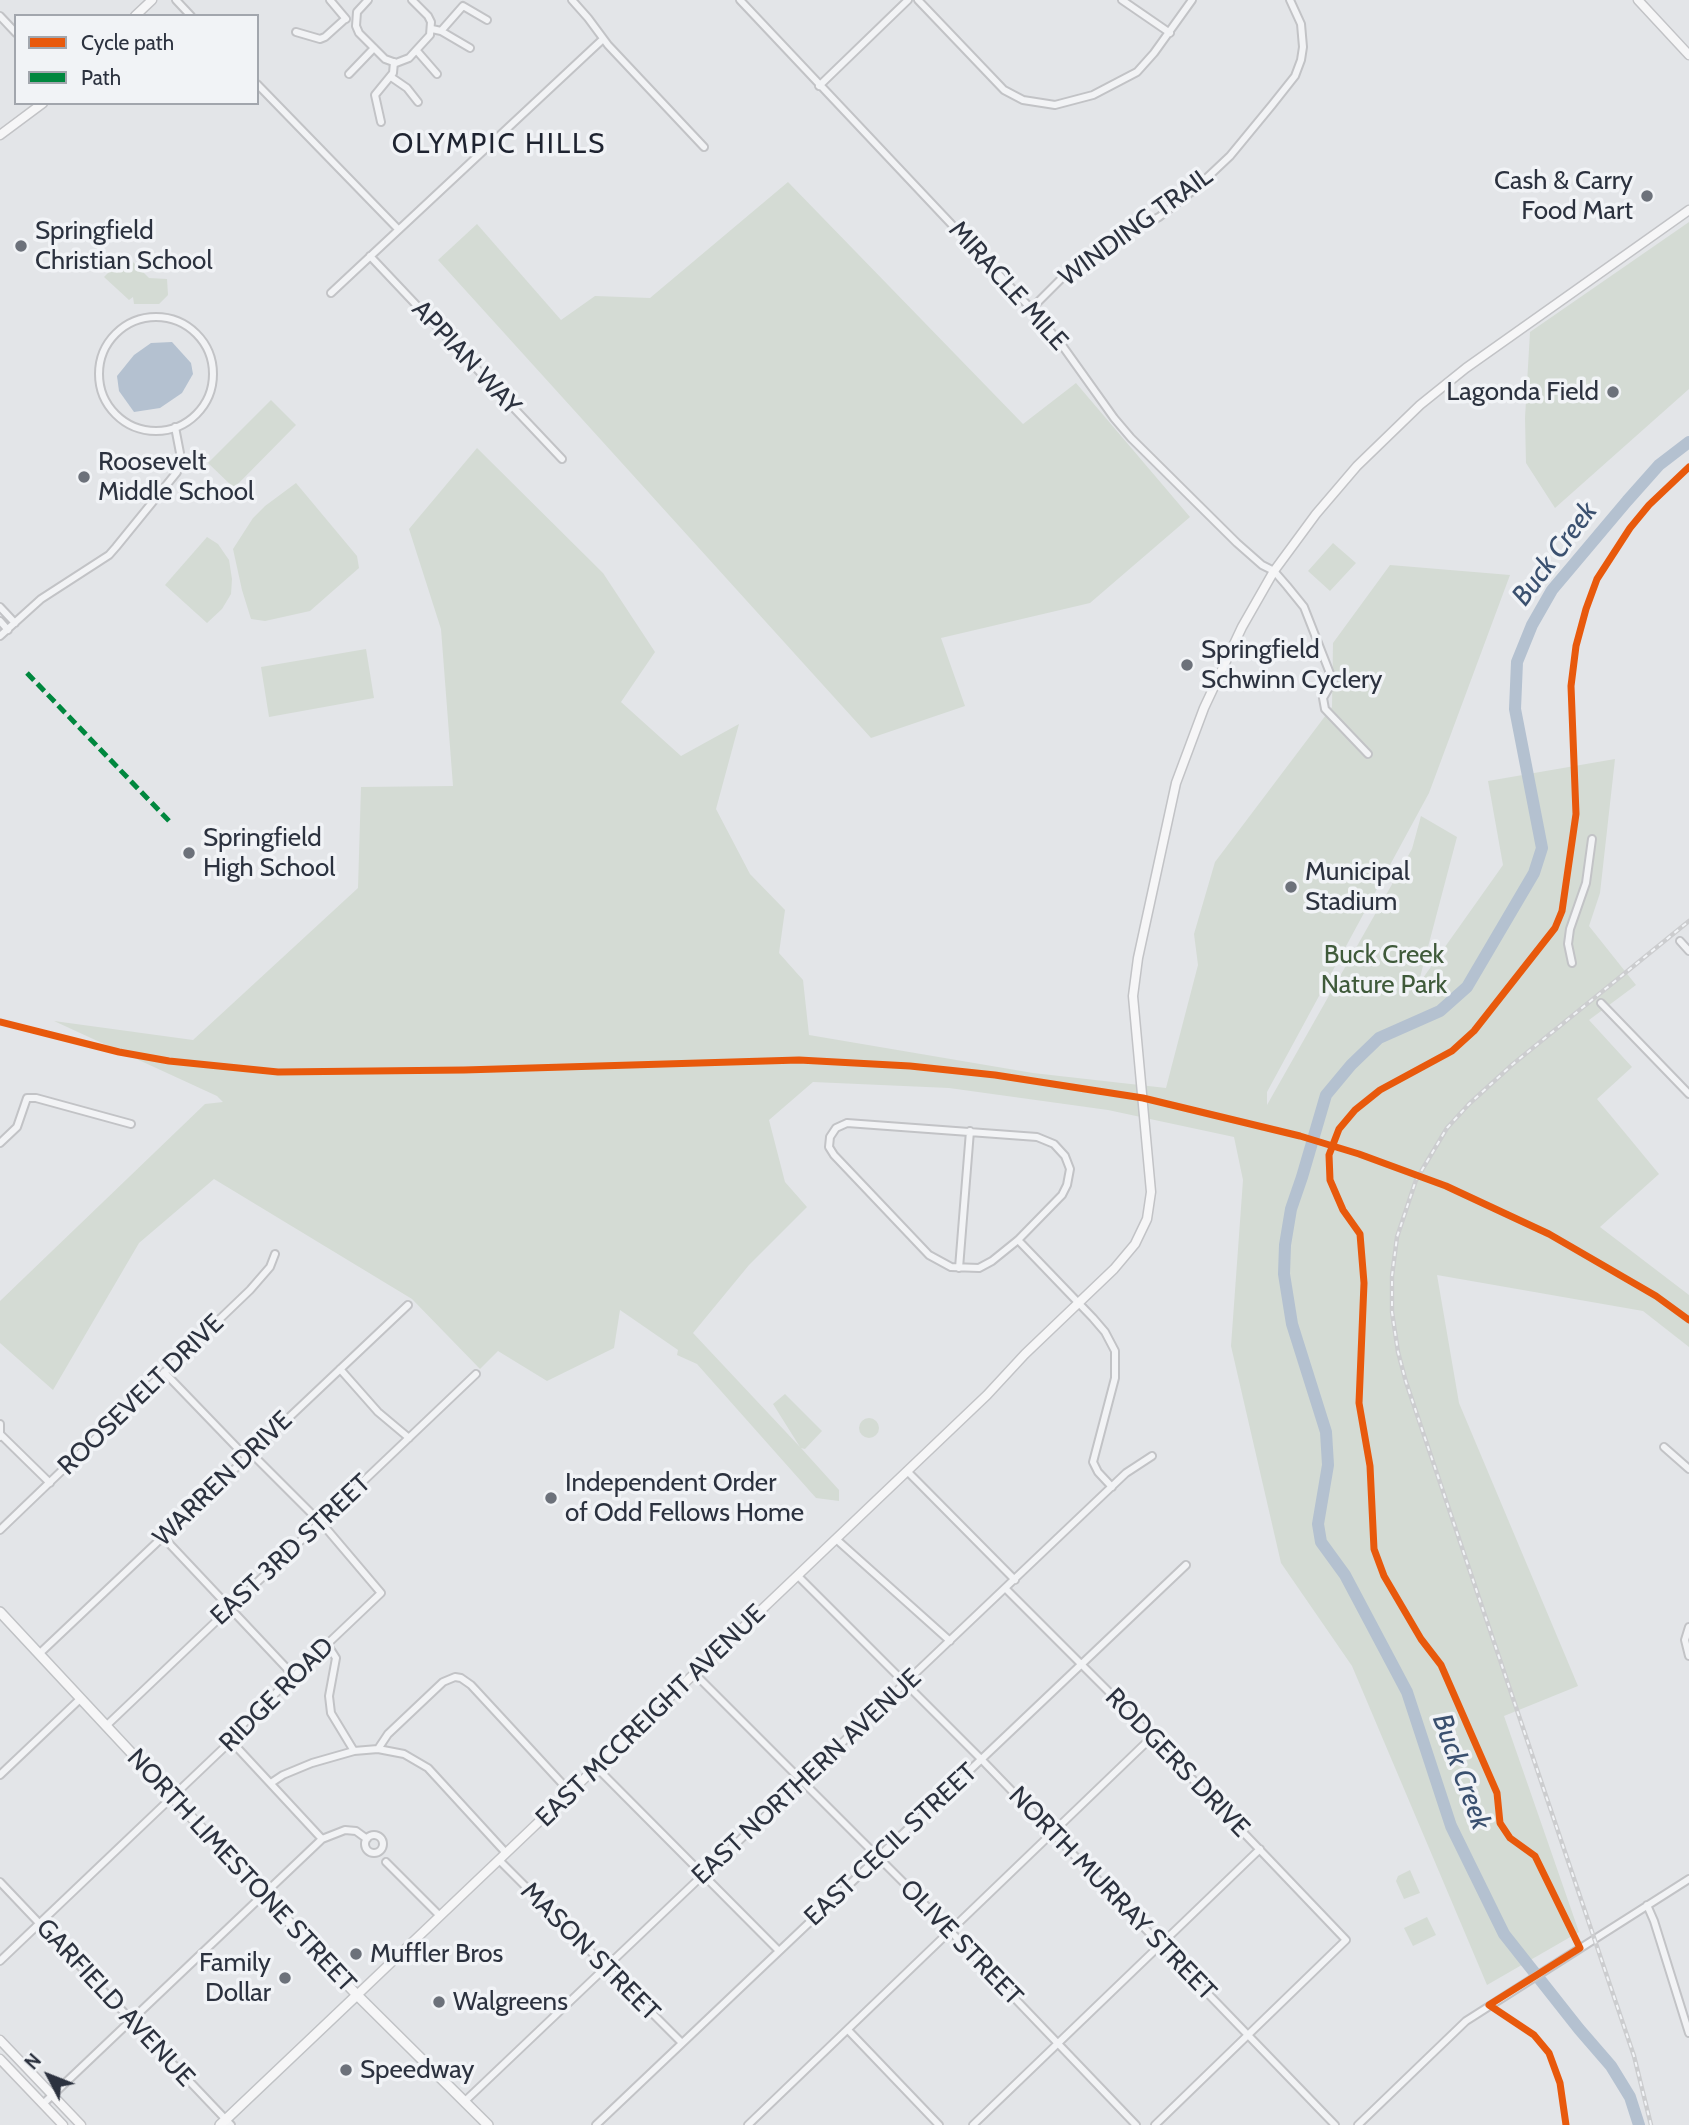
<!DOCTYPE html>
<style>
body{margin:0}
#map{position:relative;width:1689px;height:2125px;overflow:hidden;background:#e3e5e8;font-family:Cabin,sans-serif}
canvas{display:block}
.legend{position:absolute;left:14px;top:14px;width:245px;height:91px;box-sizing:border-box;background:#f1f3f6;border:2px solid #a2a6ad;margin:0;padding:9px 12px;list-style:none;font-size:21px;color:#2c323f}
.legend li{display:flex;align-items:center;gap:14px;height:35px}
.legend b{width:35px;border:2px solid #a2a6ad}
.north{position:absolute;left:14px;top:2041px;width:70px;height:70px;-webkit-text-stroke:5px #f1f3f6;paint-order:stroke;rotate:312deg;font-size:19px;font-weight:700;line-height:28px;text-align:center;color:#2c323f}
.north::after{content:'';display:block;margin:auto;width:24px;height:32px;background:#2c323f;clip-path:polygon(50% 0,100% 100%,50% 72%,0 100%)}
</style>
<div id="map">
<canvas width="1689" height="2125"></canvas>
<ul class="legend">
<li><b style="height:9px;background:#e8590c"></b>Cycle path</li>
<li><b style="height:9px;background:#00873e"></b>Path</li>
</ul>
<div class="north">N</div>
</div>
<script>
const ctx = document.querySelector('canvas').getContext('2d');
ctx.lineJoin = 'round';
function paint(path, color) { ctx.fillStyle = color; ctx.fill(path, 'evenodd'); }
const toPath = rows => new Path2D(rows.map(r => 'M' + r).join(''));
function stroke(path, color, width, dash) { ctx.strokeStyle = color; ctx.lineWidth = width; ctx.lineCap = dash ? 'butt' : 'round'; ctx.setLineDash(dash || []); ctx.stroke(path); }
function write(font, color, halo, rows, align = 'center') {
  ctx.font = font + ' Cabin,sans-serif'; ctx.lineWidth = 7; ctx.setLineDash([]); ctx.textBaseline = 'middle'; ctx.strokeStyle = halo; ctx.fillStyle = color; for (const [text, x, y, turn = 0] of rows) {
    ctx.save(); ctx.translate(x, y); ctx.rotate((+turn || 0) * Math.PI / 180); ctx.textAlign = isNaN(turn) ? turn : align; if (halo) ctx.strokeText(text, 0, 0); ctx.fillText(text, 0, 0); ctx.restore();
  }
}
const green = toPath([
 [788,182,1023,424,1076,383,1190,517,1090,603,941,638,965,706,871,738,438,260,477,224,561,320,595,296,650,298],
 [1689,222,1689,389,1555,508,1526,463,1525,418,1530,332],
 [126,255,149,278,167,279,168,295,159,304,134,304,133,297,129,300,104,277],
 [271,400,296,425,234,488,208,463],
 [477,448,603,573,655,652,621,702,681,756,739,724,716,809,750,874,785,910,779,953,803,980,809,1035,1033,1073,1166,1088,1198,965,1194,934,1215,862,1332,707,1333,643,1390,565,1510,575,1429,793,1267,1092,1267,1105,1412,849,1421,816,1457,837,1418,985,1503,865,1488,781,1615,759,1600,893,1589,926,1636,985,1589,1020,1632,1067,1597,1099,1659,1174,1600,1227,1689,1295,1689,1347,1643,1311,1437,1275,1459,1403,1578,1686,1504,1716,1579,1932,1487,1985,1352,1666,1281,1563,1231,1346,1243,1180,1234,1137,1108,1110,949,1088,813,1082,769,1120,785,1182,807,1207,749,1265,693,1333,800,1447,773,1404,785,1394,822,1431,805,1449,801,1448,839,1490,839,1501,816,1498,697,1364,677,1355,678,1350,620,1310,614,1348,547,1381,498,1351,480,1369,412,1299,214,1179,139,1243,53,1390,0,1343,0,1301,205,1104,223,1102,217,1096,54,1021,193,1040,358,888,361,787,453,786,441,629,409,529],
 [296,483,357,556,359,568,310,611,265,621,251,619,242,590,233,549,253,518,265,506],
 [207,537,218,544,229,560,232,579,231,594,222,609,207,623,165,585],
 [1333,543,1356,563,1330,591,1308,571],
 [366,649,374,698,269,717,261,667],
 '859 1428a10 10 0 1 1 20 0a10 10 0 1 1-20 0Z',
 [1410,1870,1420,1893,1404,1899,1396,1881,1398,1876],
 [1427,1917,1436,1935,1413,1946,1404,1928]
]);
const water = toPath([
 [172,342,191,363,193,374,182,393,160,408,134,412,119,391,117,376,134,355,151,343]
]);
const river = toPath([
 [1639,2125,1630,2097,1611,2066,1579,2029,1504,1934,1451,1826,1407,1692,1345,1575,1321,1542,1318,1524,1328,1465,1326,1432,1292,1324,1284,1274,1285,1245,1291,1209,1302,1177,1326,1095,1351,1065,1379,1038,1440,1011,1467,987,1534,873,1542,848,1515,709,1517,662,1532,625,1552,590,1627,501,1659,465,1689,442]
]);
const street = toPath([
 [176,0,191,16],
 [330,0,346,19],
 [368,0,357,12,356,26,359,33,385,59,396,63,409,58,430,35,431,22,428,16,412,0],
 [572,0,588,18,608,45,704,147],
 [740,0,1038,316,1064,348,1114,418,1131,438,1237,543,1262,565,1274,571,1287,586,1304,607,1333,681,1323,698,1325,709,1368,754],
 [918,0,1004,90,1023,100,1055,105,1093,95,1137,72,1154,53,1192,0],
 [1122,0,1170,33],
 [0,16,16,33],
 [432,29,441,31,463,6,487,20],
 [441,31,470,48],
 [296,32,320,39,325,37,345,19],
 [417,51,437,74],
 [349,74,374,48],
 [391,77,407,88,418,102],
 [257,84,398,229],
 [819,86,908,0],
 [381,122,375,95,393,73,394,62],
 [370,256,562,459],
 [331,293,603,39],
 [1031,309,1061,279,1097,250,1159,217,1195,189,1230,156,1272,105,1295,76,1301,60,1303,47,1301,24,1290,0],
 '99 374a57 57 0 1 1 114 0a57 57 0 1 1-114 0Z',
 [0,607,15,623],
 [0,621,8,630],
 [0,636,41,599,109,555,116,547,177,472,180,453,175,427],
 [1680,941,1689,951],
 [1572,963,1568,944,1570,929,1586,883,1592,839],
 [1601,1003,1689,1094],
 [847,1123,1037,1137,1054,1144,1065,1156,1070,1169,1067,1185,1062,1195,1018,1240,992,1261,979,1268,951,1267,929,1255,834,1155,829,1147,830,1137,836,1128,847,1123],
 [0,1143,17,1127,27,1098,36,1098,131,1124],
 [1018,1240,1093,1318,1105,1332,1115,1351,1115,1378,1093,1462,1098,1472,1112,1487],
 [959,1268,970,1131],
 [340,1369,378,1412,409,1438],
 [164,1372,246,1457],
 [0,1424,0,1437],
 [1,1435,50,1483],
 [1664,1447,1689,1469],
 [907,1471,1015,1580],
 [0,1530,250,1290,270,1267,275,1254],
 [163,1537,294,1676],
 [836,1539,950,1641],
 [798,1576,981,1759,1335,2125],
 [1005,1588,1112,1695,1346,1940,1155,2125],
 [1689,1627,1685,1640,1689,1656],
 [327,1644,336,1658,329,1696,331,1713,354,1751],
 [39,1654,408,1305],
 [695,1674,910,1889,1136,2125],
 [106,1726,476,1374],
 [231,1741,322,1839],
 [378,1749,388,1734,443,1682,455,1677,461,1678,471,1685,570,1792],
 [596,1767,779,1951],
 [0,1775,80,1699],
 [271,1783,283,1775,312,1763,354,1751,378,1749,404,1754,428,1768,506,1853],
 '365 1844a9 9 0 1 1 18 0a9 9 0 1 1-18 0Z',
 [499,1860,682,2043],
 [386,1862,440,1916],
 [0,1882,231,2125],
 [1647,1905,1654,1921,1689,2033],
 [0,1961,231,1741,239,1728,381,1593,325,1527,251,1453],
 [848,2030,939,2125],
 [464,2102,1126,1473,1152,1456],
 [43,2104,322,1839,345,1830,356,1831,367,1839],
 [596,2125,1186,1565],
 [748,2125,1152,1737],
 [973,2125,1260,1849],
 [1358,2125,1466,2021,1689,1879]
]);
const secondary = toPath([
 [1638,0,1689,55],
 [135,16,152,0],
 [0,135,43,103],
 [357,1995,987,1395,1025,1354,1114,1269,1135,1244,1147,1219,1151,1192,1133,996,1138,958,1176,783,1204,708,1242,627,1274,571,1316,514,1357,466,1420,405,1466,368,1689,210],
 [0,2040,81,2125],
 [0,2059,63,2125]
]);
const primary = toPath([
 [0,1612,357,1995,488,2125],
 [220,2125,357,1995]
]);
const rail = toPath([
 [1651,2125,1634,2056,1406,1382,1398,1352,1392,1312,1392,1276,1397,1237,1416,1180,1447,1128,1469,1104,1513,1064,1689,921]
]);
const quiet = toPath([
 [27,673,172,824]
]);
const cycleway = toPath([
 [0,1022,119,1052,169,1061,278,1072,464,1070,799,1060,910,1066,995,1075,1143,1098,1300,1136,1359,1154,1446,1186,1549,1234,1656,1296,1689,1320],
 [1566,2125,1560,2083,1549,2053,1534,2035,1489,2005,1580,1948,1535,1856,1510,1838,1500,1823,1497,1793,1441,1665,1421,1639,1384,1576,1374,1549,1370,1466,1359,1403,1364,1283,1360,1234,1343,1210,1330,1180,1329,1155,1339,1129,1355,1110,1380,1090,1452,1051,1474,1031,1555,928,1562,911,1576,814,1571,686,1576,646,1586,609,1597,579,1630,528,1649,505,1689,467]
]);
const markers = [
 [1647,196,7,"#6c717a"],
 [21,246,7,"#6c717a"],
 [1613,392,7,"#6c717a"],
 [84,477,7,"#6c717a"],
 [1187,665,7,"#6c717a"],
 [189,853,7,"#6c717a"],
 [1291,887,7,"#6c717a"],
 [551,1498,7,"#6c717a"],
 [356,1954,7,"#6c717a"],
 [285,1978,7,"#6c717a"],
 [439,2002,7,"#6c717a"],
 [346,2070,7,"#6c717a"]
];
const poiNames = [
 ["Cash & Carry",1633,181,"right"],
 ["Food Mart",1633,211,"right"],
 ["Springfield",35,231],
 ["Christian School",35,261],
 ["Lagonda Field",1599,392,"right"],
 ["Roosevelt",98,462],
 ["Middle School",98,492],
 ["Springfield",1201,650],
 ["Schwinn Cyclery",1201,680],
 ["Springfield",203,838],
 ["High School",203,868],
 ["Municipal",1305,872],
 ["Stadium",1305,902],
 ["Independent Order",565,1483],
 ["of Odd Fellows Home",565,1513],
 ["Muffler Bros",370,1954],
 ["Family",271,1963,"right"],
 ["Dollar",271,1993,"right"],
 ["Walgreens",453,2002],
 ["Speedway",360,2070]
];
const streetNames = [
 ["WINDING TRAIL",1136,227,-36],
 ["MIRACLE MILE",1008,286,48],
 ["APPIAN WAY",466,358,47],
 ["ROOSEVELT DRIVE",141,1395,-44],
 ["WARREN DRIVE",223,1479,-44],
 ["EAST 3RD STREET",291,1550,-43],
 ["RIDGE ROAD",277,1695,-45],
 ["EAST MCCREIGHT AVENUE",651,1716,-44],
 ["RODGERS DRIVE",1177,1763,46],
 ["EAST NORTHERN AVENUE",807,1777,-43],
 ["EAST CECIL STREET",891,1845,-43],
 ["NORTH LIMESTONE STREET",241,1871,47],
 ["NORTH MURRAY STREET",1112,1894,46],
 ["OLIVE STREET",961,1943,46],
 ["MASON STREET",590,1952,45],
 ["GARFIELD AVENUE",115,2003,47]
];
const parkNames = [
 ["Buck Creek",1384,955],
 ["Nature Park",1384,985]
];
const neighbourhoodNames = [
 ["OLYMPIC HILLS",499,145]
];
const waterNames = [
 ["Buck Creek",1555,554,-53],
 ["Buck Creek",1461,1772,70]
];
paint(green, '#d4dbd4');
paint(water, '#b4c1d0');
stroke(river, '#b4c1d0', 12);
stroke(street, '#c2c3c6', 10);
stroke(secondary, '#c2c3c6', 11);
stroke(primary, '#c0c2c5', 12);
stroke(street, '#f2f3f5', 6);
stroke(secondary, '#f6f6f7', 8);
stroke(primary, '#f6f6f7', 9);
stroke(rail, '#cccdcf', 4.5);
stroke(rail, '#f1f3f6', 2, [5]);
stroke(quiet, '#00873e', 5, [10, 5]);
stroke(cycleway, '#e8590c', 7);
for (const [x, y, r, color] of markers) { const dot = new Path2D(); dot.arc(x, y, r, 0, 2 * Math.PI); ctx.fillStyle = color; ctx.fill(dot); stroke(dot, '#f1f3f6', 2.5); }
write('26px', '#2c323f', '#f1f3f6', poiNames, 'left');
write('26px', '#2c323f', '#f1f3f6', streetNames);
write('26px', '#3f5a3a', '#f1f3f6', parkNames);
ctx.letterSpacing = '2px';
write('28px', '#1e2330', '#f1f3f6', neighbourhoodNames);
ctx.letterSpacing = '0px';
write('italic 28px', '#3a506f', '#f1f3f6', waterNames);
</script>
